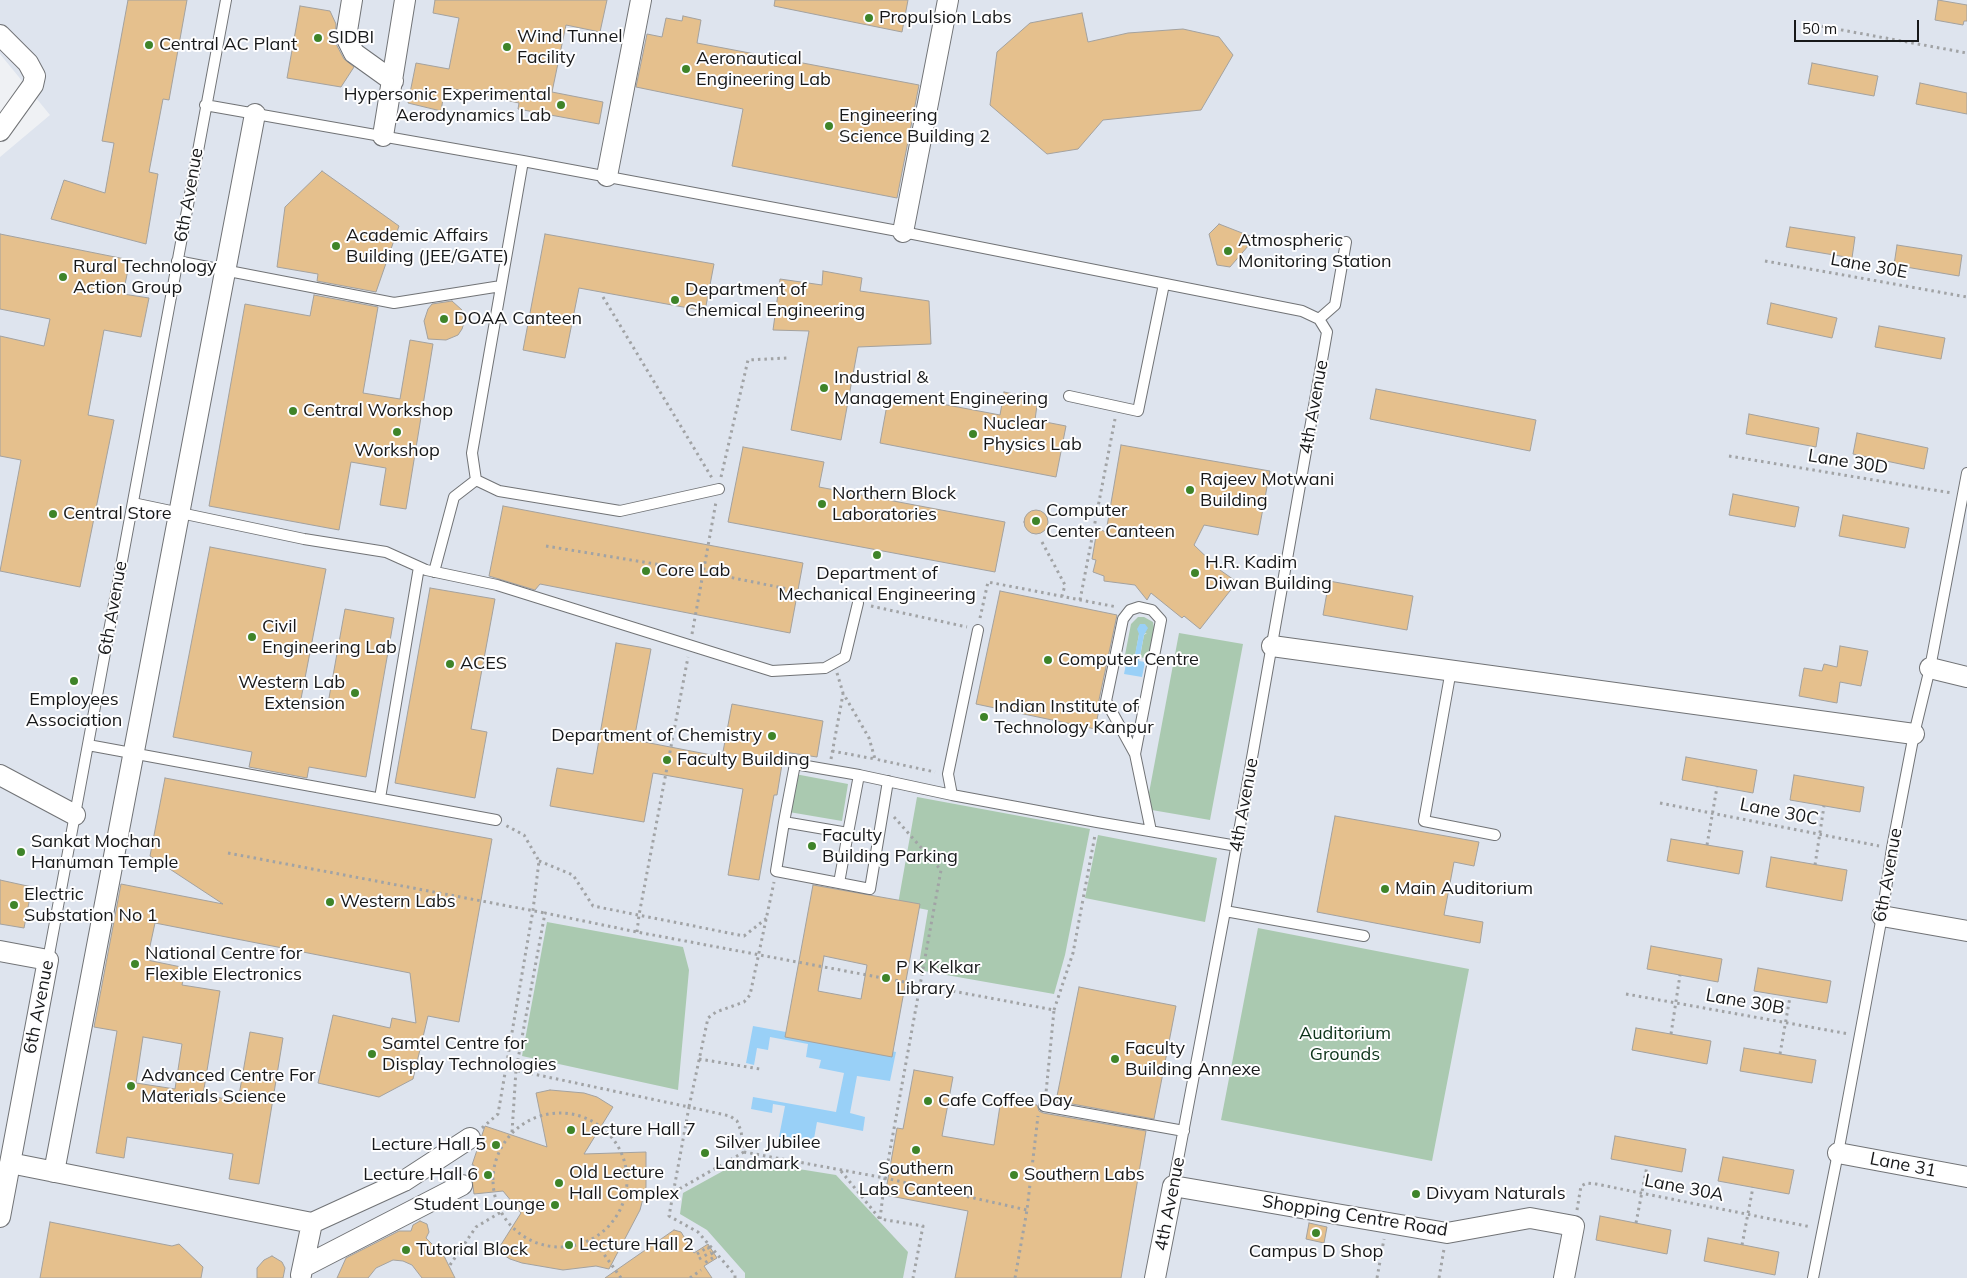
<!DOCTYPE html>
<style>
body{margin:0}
#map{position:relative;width:1967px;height:1278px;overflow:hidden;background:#eff1f4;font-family:Mulish,sans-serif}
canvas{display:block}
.scale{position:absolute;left:1794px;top:20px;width:125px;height:22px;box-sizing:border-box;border:2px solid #171819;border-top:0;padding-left:6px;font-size:15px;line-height:18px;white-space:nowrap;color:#171819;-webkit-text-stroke:4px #fefeff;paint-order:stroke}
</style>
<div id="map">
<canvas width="1967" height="1278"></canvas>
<div class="scale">50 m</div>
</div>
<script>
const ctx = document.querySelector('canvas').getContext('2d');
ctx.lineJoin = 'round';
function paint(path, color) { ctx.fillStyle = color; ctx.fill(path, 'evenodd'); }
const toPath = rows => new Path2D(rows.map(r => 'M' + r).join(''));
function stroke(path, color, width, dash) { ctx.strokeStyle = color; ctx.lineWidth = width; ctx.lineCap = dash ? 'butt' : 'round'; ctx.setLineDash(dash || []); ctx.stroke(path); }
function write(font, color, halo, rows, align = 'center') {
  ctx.font = font + ' Mulish,sans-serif'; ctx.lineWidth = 4; ctx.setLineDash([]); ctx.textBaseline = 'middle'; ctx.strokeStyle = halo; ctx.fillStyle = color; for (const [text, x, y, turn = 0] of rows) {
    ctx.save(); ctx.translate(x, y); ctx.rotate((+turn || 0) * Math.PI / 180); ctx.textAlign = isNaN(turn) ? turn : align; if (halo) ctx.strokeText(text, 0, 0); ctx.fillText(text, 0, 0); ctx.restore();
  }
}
const built = toPath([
 [0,0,1967,0,1967,1278,0,1278,0,157,50,115,0,54]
]);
const green = toPath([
 [1138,617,1144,617,1153,622,1154,628,1148,659,1140,657,1144,635,1147,633,1139,634,1135,656,1125,655,1131,624],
 [1179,633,1243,644,1210,820,1146,809],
 [795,774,848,784,842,821,789,812],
 [917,797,1090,829,1065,955,1054,994,918,970,928,910,898,904],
 [1098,835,1217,858,1205,922,1085,898],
 [547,922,683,947,689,970,678,1090,522,1056],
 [1258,928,1469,969,1432,1161,1221,1120],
 [743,1160,836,1175,908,1252,903,1278,745,1278,745,1273,707,1230,680,1214,683,1193]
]);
const water = toPath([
 [1140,624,1145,624,1148,628,1144,635,1139,661,1145,662,1142,677,1124,674,1127,659,1134,660,1139,634,1137,629],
 [753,1026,896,1052,890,1081,857,1076,850,1113,865,1117,863,1131,817,1122,813,1144,779,1137,785,1106,773,1104,772,1113,751,1109,753,1097,836,1112,844,1073,819,1068,821,1060,806,1057,808,1044,770,1037,768,1050,757,1048,754,1065,746,1063]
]);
const building = toPath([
 [128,0,187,0,169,100,163,99,149,172,158,174,146,244,51,219,64,180,105,193,114,143,102,141,128,0],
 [435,0,607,0,600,32,566,25,552,92,603,102,599,124,518,109,519,103,445,87,441,111,408,103,416,63,449,69,459,18,433,13,435,0],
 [775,0,908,0,902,32,774,6,775,0],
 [1938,0,1967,5,1967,21,1964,21,1963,25,1935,20,1938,0],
 [300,6,330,11,336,24,335,42,344,59,354,67,341,87,287,78,300,6],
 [1082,13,1088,42,1128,33,1183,29,1219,37,1233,55,1201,110,1103,120,1078,149,1047,154,990,105,997,52,1030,23,1082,13],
 [683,16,701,20,697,43,919,85,897,198,732,166,743,109,636,87,647,34,662,37,666,18,682,21,683,16],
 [1812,63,1878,76,1874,96,1808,84,1812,63],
 [1920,83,1967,93,1967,114,1916,104,1920,83],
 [322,171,399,226,376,292,317,281,318,274,277,267,285,207,322,171],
 [1219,224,1255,238,1230,267,1217,265,1209,234,1219,224],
 [1790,227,1855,237,1852,258,1786,247,1790,227],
 [0,234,130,260,123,294,149,298,141,337,104,330,88,415,114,420,80,587,0,571,21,460,0,456,0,336,44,346,50,319,0,309,0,234],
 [545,234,714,264,705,311,579,288,565,358,523,350,545,234],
 [1897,245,1962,255,1959,276,1894,265,1897,245],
 [823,271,862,278,860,291,929,301,931,344,858,347,841,440,791,430,809,331,773,330,780,279,822,285,823,271],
 [314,295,378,307,363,393,400,399,410,340,433,344,406,509,380,505,386,468,351,462,339,530,209,506,245,304,310,316,314,295],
 [452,301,462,310,464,323,462,329,458,335,446,340,428,339,424,321,428,309,432,304,452,301],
 [1771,303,1837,318,1832,338,1767,324,1771,303],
 [1879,326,1945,338,1941,359,1875,347,1879,326],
 [1376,389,1536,420,1530,451,1370,419,1376,389],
 [1004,392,1024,396,1023,402,1037,405,1035,420,1066,426,1056,477,880,443,889,394,1000,415,1004,392],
 [1749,414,1819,428,1816,447,1746,434,1749,414],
 [1857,433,1928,448,1924,469,1853,454,1857,433],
 [1121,445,1270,471,1258,535,1204,525,1194,545,1220,570,1237,582,1200,629,1184,616,1182,618,1151,593,1147,600,1135,585,1104,581,1104,576,1093,572,1096,560,1092,559,1096,536,1098,529,1106,532,1121,445],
 [743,447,824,462,819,487,1005,522,995,572,728,522,743,447],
 [1733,494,1799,507,1795,527,1729,515,1733,494],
 [503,506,803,563,790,633,540,584,535,590,489,576,503,506],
 '1024 522a12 12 0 1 1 24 0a12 12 0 1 1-24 0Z',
 [1843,515,1909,528,1905,548,1839,536,1843,515],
 [210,547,326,569,300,704,327,709,345,609,394,618,366,777,309,767,307,778,249,767,252,752,173,737,210,547],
 [1329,581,1413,596,1407,630,1323,615,1329,581],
 [430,588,495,599,471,729,487,732,475,798,395,783,430,588],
 [1000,591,1117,615,1099,700,1100,705,1095,729,976,704,1000,591],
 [616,643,651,649,634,740,722,757,732,704,823,721,817,757,784,752,777,795,774,795,759,880,728,875,743,789,653,773,644,822,550,806,557,768,593,774,616,643],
 [1840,646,1868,651,1861,686,1840,682,1837,703,1799,696,1804,668,1822,671,1824,664,1837,667,1840,646],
 [1686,757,1757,770,1753,793,1682,780,1686,757],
 [1794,775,1864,787,1860,812,1790,800,1794,775],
 [165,778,492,839,459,1022,428,1016,413,1079,379,1097,318,1083,333,1015,390,1028,392,1018,416,1023,410,973,155,923,147,960,186,968,182,985,220,991,203,1095,238,1101,250,1032,283,1038,259,1184,229,1179,233,1154,127,1137,124,1158,96,1153,117,1031,94,1027,121,884,223,904,150,856,165,778],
 [143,1037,182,1044,175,1089,136,1083,143,1037],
 [1335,816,1479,842,1474,866,1454,862,1444,915,1483,922,1480,943,1317,912,1335,816],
 [1671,839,1743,851,1739,874,1667,861,1671,839],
 [1771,857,1847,870,1842,901,1766,887,1771,857],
 [0,880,32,887,24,928,0,924,0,880],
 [813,885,920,904,892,1057,785,1037,813,885],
 [824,956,867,965,861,999,818,991,824,956],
 [1651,946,1722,959,1718,982,1647,969,1651,946],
 [1758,968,1831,981,1827,1003,1754,991,1758,968],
 [1079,987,1176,1006,1154,1119,1056,1101,1079,987],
 [1636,1028,1711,1041,1707,1064,1632,1050,1636,1028],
 [1744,1048,1816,1060,1812,1083,1740,1071,1744,1048],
 [914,1070,953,1077,942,1136,994,1145,1001,1099,1037,1105,1039,1111,1043,1113,1146,1131,1121,1278,955,1278,968,1211,885,1195,897,1128,903,1129,914,1070],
 [550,1090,584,1093,597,1097,613,1107,584,1154,646,1152,646,1187,640,1210,609,1269,596,1266,563,1270,522,1263,510,1259,497,1251,521,1213,503,1191,474,1194,472,1179,474,1165,472,1165,485,1126,547,1147,536,1093,550,1090],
 [1615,1136,1686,1149,1682,1172,1611,1159,1615,1136],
 [1723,1157,1794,1170,1789,1194,1718,1181,1723,1157],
 [1600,1216,1671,1230,1667,1254,1596,1240,1600,1216],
 [420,1221,427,1224,429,1232,426,1238,444,1256,455,1278,422,1278,412,1265,403,1261,393,1260,376,1268,368,1278,337,1278,346,1258,399,1231,411,1231,413,1225,420,1221],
 [50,1222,172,1246,179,1244,203,1267,201,1278,40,1278,50,1222],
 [1309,1223,1327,1227,1324,1243,1306,1239,1309,1223],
 [674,1230,681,1232,694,1253,708,1244,717,1258,704,1266,712,1278,605,1278,674,1230],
 [1708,1238,1779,1252,1775,1275,1704,1261,1708,1238],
 [272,1256,282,1262,285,1268,283,1278,257,1278,257,1268,264,1260,272,1256]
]);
const path = toPath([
 [1809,24,1967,53],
 [1765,261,1967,297],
 [603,297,712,478],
 [1729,456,1952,493],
 [721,477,748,360,787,358],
 [1042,542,1065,585,1062,596],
 [546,546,704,572,847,601],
 [1080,600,1115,419],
 [871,606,967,627],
 [980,618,988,582,1117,607],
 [692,634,716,502],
 [837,673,843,693,869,738,875,759,935,772],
 [832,751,875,759],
 [831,759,843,694],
 [1660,803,1879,846],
 [894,817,941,870,885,1178,880,1219,923,1226,913,1278],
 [1707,845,1717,787],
 [228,853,545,913],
 [539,861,573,875,593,906,744,936,767,918],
 [1815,865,1824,806],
 [637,932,639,915,688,657],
 [1626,994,1849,1034],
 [1054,1010,1073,953,1095,835],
 [1671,1034,1680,975],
 [1780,1054,1790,997],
 [699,1059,760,1069],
 [505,1068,689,1107,708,1018,716,1012,744,1002,750,995,774,882],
 '493 1180a67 67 0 1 1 134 0a67 67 0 1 1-134 0Z',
 [482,1128,498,1114,533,910,539,861,524,835,505,825],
 [512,1132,516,1070,545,913,637,932,1054,1010,1046,1093],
 [841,1171,880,1219],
 [674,1192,744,1152],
 [1577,1210,1581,1186,1587,1183,1596,1184,1811,1227],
 [1636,1223,1647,1166],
 [593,1239,621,1278],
 [1742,1245,1753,1187],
 [697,1254,708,1247,714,1257,703,1264],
 [699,1259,711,1252],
 [450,1265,476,1227,501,1212],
 [690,1278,701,1270],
 [735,1278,735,1275,698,1232,669,1216,689,1107,730,1116,737,1121,741,1131,744,1152,885,1178,1027,1210],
 [1015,1278,1027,1210,1038,1116],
 [1377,1278,1384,1239],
 [1439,1278,1444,1249]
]);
const service = toPath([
 [205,105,523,161,903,232,1302,311,1319,319,1327,332,1225,911,1173,1186],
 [523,161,472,453,476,480,499,491,620,511,719,489],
 [177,261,394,303,501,286],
 [1319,319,1335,305,1346,242],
 [1069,396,1138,411,1164,284],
 [133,503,304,539,386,552,426,570,497,585,772,671,825,668,845,657,858,603],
 [434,572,454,497,476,480],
 [1451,670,1424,821,1495,835],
 [88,745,496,820],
 [1135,754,1106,701,1123,619,1130,610,1139,607,1152,610,1161,620,1135,754,1151,831],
 [859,775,848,833,784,822,795,764,859,775,952,795,1097,822,1237,846],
 [952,795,948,774,978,630],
 [380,798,419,567],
 [784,822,776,871,839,883],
 [848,833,839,883,870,889,888,781],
 [1225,911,1364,936],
 [48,960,226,0],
 [1044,1106,1184,1131],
 [1813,1278,1838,1153,1882,916,1892,848,1914,734,1930,668,1967,473]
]);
const minor = toPath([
 [352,0,346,37,354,53,393,81],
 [0,35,28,63,35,76,33,85,0,131],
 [383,136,405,0],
 [607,176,641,0],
 [903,232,948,0],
 [1272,646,1914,734],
 [1930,668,1967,677],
 [0,775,75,815],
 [1882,916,1967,931],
 [0,951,48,960,0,1217],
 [1838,1153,1967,1177],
 [10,1163,312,1223,404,1181,470,1138],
 [54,1172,255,114],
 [303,1267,462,1185],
 [301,1275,312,1223],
 [1155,1278,1173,1186,1447,1233,1530,1218,1574,1226,1564,1278]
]);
const markers = [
 [869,18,5,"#3f8429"],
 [318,38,5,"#3f8429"],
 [149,45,5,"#3f8429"],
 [507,47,5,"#3f8429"],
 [686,69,5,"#3f8429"],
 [561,105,5,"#3f8429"],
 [829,126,5,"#3f8429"],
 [336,246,5,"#3f8429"],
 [1228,251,5,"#3f8429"],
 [63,277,5,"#3f8429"],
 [675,300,5,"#3f8429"],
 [444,319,5,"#3f8429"],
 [824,388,5,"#3f8429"],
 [293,411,5,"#3f8429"],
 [397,432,5,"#3f8429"],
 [973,434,5,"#3f8429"],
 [1190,490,5,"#3f8429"],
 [822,504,5,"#3f8429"],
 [53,514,5,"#3f8429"],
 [1036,521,5,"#3f8429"],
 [877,555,5,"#3f8429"],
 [646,571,5,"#3f8429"],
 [1195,573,5,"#3f8429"],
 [252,637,5,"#3f8429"],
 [1048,660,5,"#3f8429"],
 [450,664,5,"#3f8429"],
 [74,681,5,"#3f8429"],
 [355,693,5,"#3f8429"],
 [984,717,5,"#3f8429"],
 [772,736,5,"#3f8429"],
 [667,760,5,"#3f8429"],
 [812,846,5,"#3f8429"],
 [21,852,5,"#3f8429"],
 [1385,889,5,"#3f8429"],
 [330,902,5,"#3f8429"],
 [14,905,5,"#3f8429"],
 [135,964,5,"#3f8429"],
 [886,978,5,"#3f8429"],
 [372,1054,5,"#3f8429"],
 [1115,1059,5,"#3f8429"],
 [131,1086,5,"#3f8429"],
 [928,1101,5,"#3f8429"],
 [571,1130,5,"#3f8429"],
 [496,1145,5,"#3f8429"],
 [916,1150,5,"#3f8429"],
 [705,1153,5,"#3f8429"],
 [488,1175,5,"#3f8429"],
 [1014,1175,5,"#3f8429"],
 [559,1183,5,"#3f8429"],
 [1416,1194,5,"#3f8429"],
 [555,1205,5,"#3f8429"],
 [1316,1233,5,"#3f8429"],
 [569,1245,5,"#3f8429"],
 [406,1250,5,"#3f8429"]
];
const poiNames = [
 ["Propulsion Labs",879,18],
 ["Wind Tunnel",517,37],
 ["Facility",517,58],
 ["SIDBI",328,38],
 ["Central AC Plant",159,45],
 ["Aeronautical",696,59],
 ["Engineering Lab",696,80],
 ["Hypersonic Experimental",551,95,"right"],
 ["Aerodynamics Lab",551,116,"right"],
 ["Engineering",839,116],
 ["Science Building 2",839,137],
 ["Academic Affairs",346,236],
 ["Building (JEE/GATE)",346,257],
 ["Atmospheric",1238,241],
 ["Monitoring Station",1238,262],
 ["Rural Technology",73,267],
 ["Action Group",73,288],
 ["Department of",685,290],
 ["Chemical Engineering",685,311],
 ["DOAA Canteen",454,319],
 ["Industrial &",834,378],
 ["Management Engineering",834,399],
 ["Central Workshop",303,411],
 ["Nuclear",983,424],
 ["Physics Lab",983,445],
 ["Workshop",397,451,"center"],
 ["Rajeev Motwani",1200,480],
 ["Building",1200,501],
 ["Northern Block",832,494],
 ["Laboratories",832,515],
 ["Computer",1046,511],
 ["Center Canteen",1046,532],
 ["Central Store",63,514],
 ["H.R. Kadim",1205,563],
 ["Diwan Building",1205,584],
 ["Core Lab",656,571],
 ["Department of",877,574,"center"],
 ["Mechanical Engineering",877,595,"center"],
 ["Civil",262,627],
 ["Engineering Lab",262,648],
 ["Computer Centre",1058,660],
 ["ACES",460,664],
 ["Western Lab",345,683,"right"],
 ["Extension",345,704,"right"],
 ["Employees",74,700,"center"],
 ["Association",74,721,"center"],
 ["Indian Institute of",994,707],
 ["Technology Kanpur",994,728],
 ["Department of Chemistry",762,736,"right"],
 ["Faculty Building",677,760],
 ["Faculty",822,836],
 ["Building Parking",822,857],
 ["Sankat Mochan",31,842],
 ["Hanuman Temple",31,863],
 ["Main Auditorium",1395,889],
 ["Electric",24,895],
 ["Substation No 1",24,916],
 ["Western Labs",340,902],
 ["National Centre for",145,954],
 ["Flexible Electronics",145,975],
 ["P K Kelkar",896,968],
 ["Library",896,989],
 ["Samtel Centre for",382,1044],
 ["Display Technologies",382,1065],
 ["Faculty",1125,1049],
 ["Building Annexe",1125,1070],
 ["Advanced Centre For",141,1076],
 ["Materials Science",141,1097],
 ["Cafe Coffee Day",938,1101],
 ["Lecture Hall 7",581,1130],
 ["Silver Jubilee",715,1143],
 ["Landmark",715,1164],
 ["Lecture Hall 5",486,1145,"right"],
 ["Southern",916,1169,"center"],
 ["Labs Canteen",916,1190,"center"],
 ["Old Lecture",569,1173],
 ["Hall Complex",569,1194],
 ["Lecture Hall 6",478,1175,"right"],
 ["Southern Labs",1024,1175],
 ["Divyam Naturals",1426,1194],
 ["Student Lounge",545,1205,"right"],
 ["Lecture Hall 2",579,1245],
 ["Tutorial Block",416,1250],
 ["Campus D Shop",1316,1252,"center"]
];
const streetNames = [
 ["6th Avenue",189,195,-80],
 ["Lane 30E",1869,266,10],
 ["4th Avenue",1314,407,-80],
 ["Lane 30D",1848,462,9],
 ["6th Avenue",113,608,-80],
 ["4th Avenue",1244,805,-80],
 ["Lane 30C",1779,812,11],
 ["6th Avenue",1888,875,-80],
 ["Lane 30B",1745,1002,10],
 ["6th Avenue",39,1007,-79],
 ["Lane 31",1903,1165,11],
 ["Lane 30A",1684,1188,11],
 ["4th Avenue",1170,1204,-79],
 ["Shopping Centre Road",1355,1216,9]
];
const parkNames = [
 ["Auditorium",1345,1034],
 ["Grounds",1345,1055]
];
paint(built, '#dee4ee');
paint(green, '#aac9b0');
paint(water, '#99d0f7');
paint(building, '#e5c08d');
stroke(building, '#a4a29f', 1);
stroke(service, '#717376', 12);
stroke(minor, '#717376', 22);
stroke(path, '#a1a3a5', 3, [2.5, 4]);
stroke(service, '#fff', 10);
stroke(minor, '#fff', 20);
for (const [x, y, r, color] of markers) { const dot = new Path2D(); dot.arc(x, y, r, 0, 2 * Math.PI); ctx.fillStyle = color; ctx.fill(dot); stroke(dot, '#fefeff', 2); }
write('18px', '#171819', '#fefeff', poiNames, 'left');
write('18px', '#171819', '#fefeff', streetNames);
write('18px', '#0c3319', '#fefeff', parkNames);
</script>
